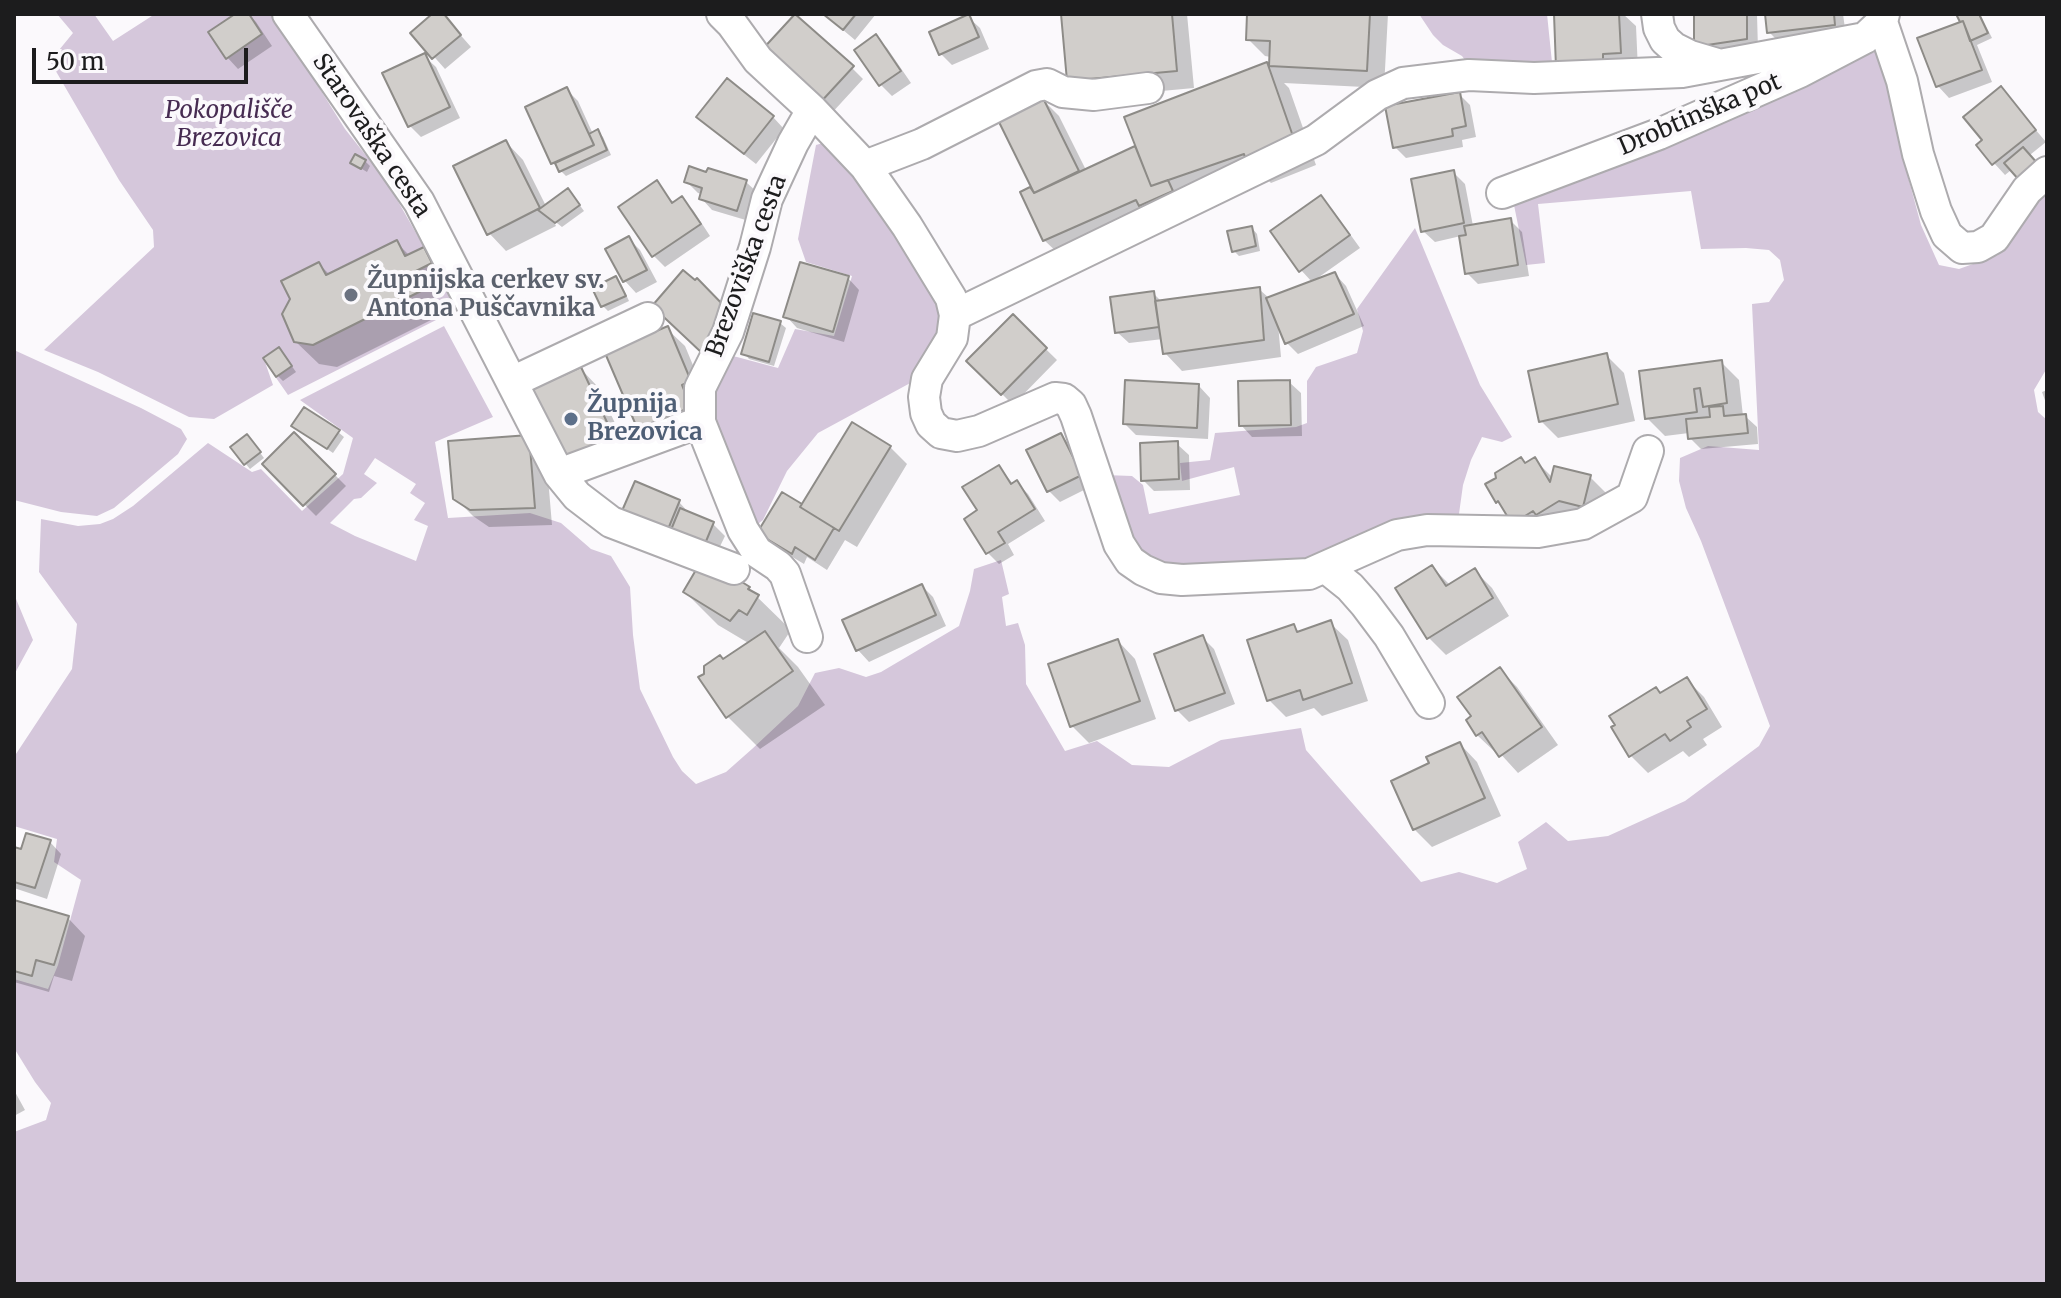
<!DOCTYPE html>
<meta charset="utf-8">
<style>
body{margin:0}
#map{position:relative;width:2061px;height:1298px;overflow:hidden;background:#fbf9fc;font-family:Merriweather,serif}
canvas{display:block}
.frame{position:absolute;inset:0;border:16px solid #1c1c1d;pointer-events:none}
.scale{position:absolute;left:32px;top:48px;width:216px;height:36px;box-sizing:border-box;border:4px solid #1c1c1d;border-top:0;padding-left:10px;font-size:24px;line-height:28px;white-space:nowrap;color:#1c1c1d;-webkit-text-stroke:6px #fbf9fc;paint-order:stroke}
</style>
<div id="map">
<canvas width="2061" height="1298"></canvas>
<div class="frame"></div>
<div class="scale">50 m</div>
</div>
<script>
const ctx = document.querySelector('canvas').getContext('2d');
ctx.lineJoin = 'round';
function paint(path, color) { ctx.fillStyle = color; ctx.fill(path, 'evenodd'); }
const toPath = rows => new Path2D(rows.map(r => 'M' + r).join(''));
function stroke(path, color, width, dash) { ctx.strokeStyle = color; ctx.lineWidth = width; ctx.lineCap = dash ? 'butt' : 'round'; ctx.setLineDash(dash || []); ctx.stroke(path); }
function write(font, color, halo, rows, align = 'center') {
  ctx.font = font + ' Merriweather,serif'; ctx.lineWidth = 8; ctx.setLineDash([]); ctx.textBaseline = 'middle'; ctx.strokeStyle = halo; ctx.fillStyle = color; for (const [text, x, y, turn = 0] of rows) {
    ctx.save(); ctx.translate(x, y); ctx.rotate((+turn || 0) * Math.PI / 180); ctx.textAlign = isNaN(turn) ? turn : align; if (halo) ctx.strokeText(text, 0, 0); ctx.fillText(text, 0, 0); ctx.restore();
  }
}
const green = toPath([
 [57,14,94,14,113,41,155,14,273,14,345,129,387,182,424,247,405,256,396,240,326,275,319,262,282,281,290,299,282,314,294,342,313,345,421,291,412,273,432,263,450,297,442,317,288,395,265,362,273,385,214,419,189,417,98,372,44,350,154,247,153,230,119,180,50,61,73,33],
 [1419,14,1547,14,1553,72,1470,67,1462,56,1443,45,1433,35],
 [1876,52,1881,61,1900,147,1921,225,1939,265,1959,269,1998,255,2007,239,2047,181,2047,368,2034,390,2038,412,2047,420,2047,1284,14,1284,14,1132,46,1120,51,1103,35,1082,14,1048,14,979,48,989,58,965,81,880,54,862,57,839,14,826,14,757,72,669,77,624,39,572,41,519,78,526,100,524,113,519,133,506,208,443,252,472,261,469,302,511,343,474,353,438,300,400,444,326,493,417,435,442,448,518,530,513,561,523,591,549,611,556,630,587,633,635,640,689,673,757,682,771,696,784,726,772,752,749,798,706,815,673,839,668,866,677,881,672,959,626,970,591,974,569,1001,560,1009,594,1002,597,1006,626,1018,623,1025,645,1026,684,1065,751,1097,741,1132,765,1169,767,1221,740,1301,728,1306,750,1421,882,1459,872,1497,883,1527,869,1518,842,1546,822,1568,841,1608,836,1685,801,1759,746,1770,726,1701,541,1686,508,1679,481,1680,458,1708,446,1759,450,1752,304,1769,302,1784,280,1780,260,1769,250,1746,248,1701,249,1691,191,1538,204,1545,263,1526,265,1513,200,1856,56],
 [375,458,416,484,410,493,425,503,414,520,428,526,416,561,355,536,330,523,354,499,361,498,377,483,364,474],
 [823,143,850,168,886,214,933,295,941,324,938,343,914,381,818,433,787,471,763,520,750,530,715,438,711,383,726,355,737,357,778,368,795,329,834,336,852,276,806,262,798,239,816,145],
 [1415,228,1480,385,1512,437,1502,442,1482,437,1471,460,1463,485,1458,521,1311,562,1184,573,1132,549,1105,475,1132,476,1143,485,1149,514,1240,495,1234,467,1182,481,1180,463,1210,460,1215,433,1296,427,1307,423,1307,381,1316,367,1357,353,1363,331,1357,309],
 [14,350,141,408,181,429,187,439,178,454,114,508,97,516,61,512,14,500],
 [14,594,33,640,14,675]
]);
const shadow = toPath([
 [239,14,248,14,256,22,272,46,238,69,227,57],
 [435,14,442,14,471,47,445,69,413,33],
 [824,14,876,14,855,40],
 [1063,14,1187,14,1194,88,1086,98],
 [1249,14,1388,14,1384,88,1284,83,1289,88,1316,165,1271,183,1265,177,1062,257,1044,240,1023,193,1033,188,1042,99,1059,116,1086,170,1134,148,1140,154,1266,65,1270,69,1271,57,1265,56,1248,39],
 [1556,14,1623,14,1636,26,1638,70,1575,85],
 [1696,14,1757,14,1758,50,1707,58],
 [1767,14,1843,14,1846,36,1781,44,1769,32],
 [1959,14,1979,14,1981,16,1992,38,1977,45,1992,82,1949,98,1938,86,1964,23],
 [968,17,980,28,989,49,952,65,941,54],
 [876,37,887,48,911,83,892,96,881,85,857,50],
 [424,56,436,67,460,118,421,137,410,126],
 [774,63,852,68,863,79,830,115],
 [727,81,773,117,784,129,756,164,710,128,699,117],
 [2001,89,2046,142,2005,175,1994,163,1984,141],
 [567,90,578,101,593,134,598,132,603,137,611,155,566,176,553,163,527,108],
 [1459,94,1470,105,1476,137,1462,140,1463,147,1406,158,1395,147],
 [506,142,523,160,546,206,573,196,584,211,562,227,553,220,556,226,506,251,489,233],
 [365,161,370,166,367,172,352,163],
 [1453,172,1465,184,1473,226,1510,220,1522,232,1529,276,1478,284,1467,273,1461,236,1435,242,1423,231],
 [686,181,746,182,758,193,749,221,712,210,701,198,702,194,698,193],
 [656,183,675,204,682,199,693,210,710,236,665,267,654,256,620,207],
 [1321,198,1332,209,1360,248,1312,282,1301,270],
 [1252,228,1257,234,1260,251,1239,256,1234,251],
 [629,239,640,250,657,282,636,293,625,281,608,250],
 [396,242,410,256,424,249,447,272,454,286,433,296,443,314,337,367,319,364,295,341,319,264,330,275],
 [1335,274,1346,286,1364,326,1298,354,1287,343,1278,324,1281,357,1182,371,1165,353,1163,339,1129,343,1117,332,1154,294,1162,302,1259,289,1270,299],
 [616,278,621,284,629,301,608,311,603,306],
 [848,278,859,290,844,342,797,328,786,316],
 [1013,317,1057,360,1013,405,969,361],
 [780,323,786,328,774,366,749,359,744,353],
 [667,329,685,346,707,399,707,424,640,429],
 [284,355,296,372,283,381,278,376],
 [1606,355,1624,373,1635,421,1558,438,1541,421],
 [1721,362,1739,380,1743,416,1745,416,1757,427,1758,444,1701,449,1690,438,1689,433,1665,436,1647,418],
 [581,369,598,387,630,455,578,478],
 [1289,382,1301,393,1302,436,1252,437,1241,425],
 [1199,386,1210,398,1208,439,1136,435,1125,424],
 [2047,390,2047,406,2042,392],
 [299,430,338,432,344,437,333,453],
 [294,434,346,486,316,516,264,464],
 [1061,435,1072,447,1092,486,1060,502,1049,491],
 [529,437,546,454,552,525,489,527,473,516,455,498],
 [252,442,264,458,250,469,245,463],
 [1177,444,1189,455,1190,490,1154,491,1143,480],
 [890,447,907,464,857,547,845,540,827,570,807,557,804,564,771,544,760,532],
 [1535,460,1553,478,1590,477,1607,494,1531,540,1498,501],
 [999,467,1014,485,1017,483,1028,494,1045,521,1008,544,1014,555,999,564,988,553,980,511],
 [679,502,690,514,713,524,725,536,713,561,632,530],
 [704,561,749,589,791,630,779,648,798,667,825,705,760,749,728,717,724,661,750,644,718,625,685,592],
 [1432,567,1450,585,1474,570,1492,588,1509,616,1446,655,1429,638],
 [922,586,933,597,946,626,869,662,858,650,845,621],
 [1330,623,1348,640,1368,701,1322,716,1314,708,1286,717,1269,700,1294,626,1300,633],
 [1203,638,1214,649,1235,704,1189,722,1177,710,1156,655],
 [1118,641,1135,659,1156,719,1089,743,1072,726],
 [1499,669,1517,687,1558,745,1518,773,1497,750,1495,752,1477,735,1473,717],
 [1686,679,1704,697,1722,727,1703,739,1707,745,1689,757,1683,751,1648,773,1630,755,1661,695],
 [1460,744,1477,762,1501,816,1432,847,1414,829,1432,764],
 [50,842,61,854,47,899,14,888,14,849,22,851],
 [14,902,68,918,85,936,72,981,54,976,49,992,14,982],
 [14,1090,25,1110,14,1116]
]);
const building = toPath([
 [235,14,249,14,262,34,226,59,208,32,235,14],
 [432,14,444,14,461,35,432,59,410,33,432,14],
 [795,14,854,66,818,105,760,52,795,14],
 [823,14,856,14,843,30,823,14],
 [969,14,979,37,939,55,929,32,969,14],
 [1061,14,1172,14,1177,71,1067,81,1061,14],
 [1247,14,1370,14,1367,71,1269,66,1270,41,1246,40,1247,14],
 [1554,14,1619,14,1621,53,1603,54,1603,66,1556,68,1554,14],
 [1694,14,1747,14,1747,39,1694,47,1694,14],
 [1765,14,1834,14,1835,25,1767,33,1765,14],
 [1956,14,1979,14,1988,33,1970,41,1963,21,1960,22,1956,14],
 [1963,21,1982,70,1936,87,1917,38,1963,21],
 [876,34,901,71,879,86,854,50,876,34],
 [425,53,450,107,408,127,382,73,425,53],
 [1267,62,1295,142,1246,161,1244,154,1151,186,1124,117,1267,62],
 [727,78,774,116,744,154,696,117,727,78],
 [2001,86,2036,130,1992,165,1976,145,1982,140,1963,117,2001,86],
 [567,87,594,145,551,164,525,107,567,87],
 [1460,92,1466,126,1452,129,1453,136,1393,148,1385,106,1460,92],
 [1042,96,1079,171,1034,193,997,118,1042,96],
 [598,129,607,150,559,172,555,163,594,145,589,134,598,129],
 [506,140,540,208,487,235,453,166,506,140],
 [1135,146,1151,186,1168,180,1173,191,1139,206,1136,200,1043,241,1020,192,1030,187,1034,193,1135,146],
 [2023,147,2038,164,2019,180,2004,163,2023,147],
 [355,154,366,160,361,169,350,163,355,154],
 [689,166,706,172,708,168,747,180,737,211,699,199,702,188,684,182,689,166],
 [1454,170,1464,223,1421,232,1411,179,1454,170],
 [657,180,672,203,682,196,701,224,652,257,618,207,657,180],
 [568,188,580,205,555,223,538,210,568,188],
 [1321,195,1350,235,1299,272,1270,231,1321,195],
 [1511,218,1518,265,1465,274,1459,236,1466,235,1464,226,1511,218],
 [1252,226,1256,246,1232,252,1227,231,1252,226],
 [629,236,647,270,623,282,605,249,629,236],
 [397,240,405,256,424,247,432,263,412,273,421,291,313,345,294,342,282,314,290,299,281,281,319,262,326,275,397,240],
 [800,262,849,276,833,332,783,317,800,262],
 [683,270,695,280,697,278,729,311,702,353,652,306,683,270],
 [1335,272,1354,314,1285,344,1266,298,1335,272],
 [616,276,626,296,601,307,592,288,616,276],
 [1260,287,1264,340,1163,354,1155,301,1260,287],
 [1154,291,1159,327,1115,333,1110,297,1154,291],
 [753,313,781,321,769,362,741,354,753,313],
 [1013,314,1047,348,1001,395,966,361,1013,314],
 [668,326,691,381,682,385,691,407,638,430,605,353,668,326],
 [279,347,292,366,276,377,263,358,279,347],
 [1607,353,1618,404,1539,422,1528,371,1607,353],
 [1722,360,1727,403,1703,407,1700,388,1694,389,1697,412,1645,419,1639,371,1722,360],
 [581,367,614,437,559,462,526,392,581,367],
 [1125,380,1199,384,1197,428,1123,424,1125,380],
 [1290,380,1291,425,1239,426,1238,381,1290,380],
 [1723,406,1724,416,1746,414,1748,433,1688,439,1686,419,1710,417,1709,407,1723,406],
 [304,407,340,430,327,449,291,426,304,407],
 [852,422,891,446,839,531,800,507,852,422],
 [294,432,336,474,303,506,262,464,294,432],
 [1061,433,1082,475,1047,492,1026,450,1061,433],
 [247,434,261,452,244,465,230,447,247,434],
 [529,435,535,508,470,510,453,499,448,441,529,435],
 [1178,441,1179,479,1141,481,1140,443,1178,441],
 [1521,457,1525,463,1535,457,1550,482,1554,466,1591,475,1583,507,1559,501,1536,515,1533,511,1512,524,1498,501,1496,503,1485,484,1496,478,1495,473,1521,457],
 [999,465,1011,484,1017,480,1035,509,998,532,1005,543,986,554,964,519,977,510,962,487,999,465],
 [635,481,680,500,664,539,618,520,635,481],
 [782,492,802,504,800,507,834,528,815,560,795,547,792,554,757,533,782,492],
 [680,508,714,522,702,551,668,537,680,508],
 [703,558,750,587,748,589,759,595,747,615,739,610,730,621,683,592,703,558],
 [1432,565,1446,586,1475,568,1493,598,1427,639,1395,588,1432,565],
 [922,584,936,615,856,651,842,620,922,584],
 [1331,620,1352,683,1303,700,1300,690,1267,701,1247,640,1294,624,1297,632,1331,620],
 [765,631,793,671,726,718,698,677,704,674,704,666,720,655,723,659,765,631],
 [1203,635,1225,693,1175,711,1154,654,1203,635],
 [1118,639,1140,701,1070,727,1048,664,1118,639],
 [1500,667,1542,727,1499,757,1482,732,1476,736,1466,720,1471,716,1457,697,1500,667],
 [1687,677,1707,709,1687,721,1691,727,1670,741,1665,734,1629,757,1611,727,1615,725,1609,716,1656,687,1660,693,1687,677],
 [1460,742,1485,798,1413,830,1391,781,1429,763,1426,757,1460,742],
 [26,833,51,840,35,888,14,882,14,847,21,849,26,833],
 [14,900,69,916,54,965,36,960,32,976,14,971,14,900]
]);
const minor = toPath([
 [288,14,419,202,559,474,577,496,611,522,734,569],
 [722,14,732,24,758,60,812,110,865,166,907,226,951,298,955,315,952,338,927,379,924,397,926,413,931,424,941,433,957,436,979,431,1055,398,1064,399,1071,405,1076,416,1119,544,1130,561,1143,570,1161,578,1182,580,1309,574,1397,535,1427,530,1538,532,1583,524,1632,497,1648,451],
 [1657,14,1659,28,1665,40,1674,48,1690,56,1717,64],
 [1882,22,1902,81,1918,154,1936,211,1947,235,1962,248,1978,247,1994,238,2027,190,2047,172],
 [865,166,922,144,1036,86,1047,84,1063,92,1094,95,1148,88],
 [1502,193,1659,134,1800,72,1865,38,1882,22,1884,14],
 [955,315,1316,140,1377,95,1403,83,1469,75,1534,78,1682,72,1865,38],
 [512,382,648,318],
 [559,474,700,422],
 [1325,567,1350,587,1365,604,1389,636,1429,703],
 [807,637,785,574,778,566,757,552,743,530,700,422,700,388,728,332,755,247,767,199,793,143,812,110]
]);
const markers = [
 [351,295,8,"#6b7280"],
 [571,419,8,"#5c6f8a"]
];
const parkNames = [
 ["Pokopališče",229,111],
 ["Brezovica",229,139]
];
const streetNames = [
 ["Drobtinška pot",1700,115,-23],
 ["Starovaška cesta",371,136,56],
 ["Brezoviška cesta",747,266,-70]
];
const worshipNames = [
 ["Župnijska cerkev sv.",367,281],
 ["Antona Puščavnika",367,309]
];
const serviceNames = [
 ["Župnija",587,405],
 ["Brezovica",587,433]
];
paint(green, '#d5c7db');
paint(shadow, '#0003');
paint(building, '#d1cecb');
stroke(building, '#8d8b87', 2);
stroke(minor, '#adabae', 34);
stroke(minor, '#fff', 30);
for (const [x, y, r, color] of markers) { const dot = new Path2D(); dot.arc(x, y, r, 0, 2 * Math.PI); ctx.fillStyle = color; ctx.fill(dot); stroke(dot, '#fbf9fc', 3); }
write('italic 24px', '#472c52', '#fbf9fc', parkNames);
write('24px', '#1c1c1d', '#fbf9fc', streetNames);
write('bold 24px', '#5b616d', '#fbf9fc', worshipNames, 'left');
write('bold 24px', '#4e5e75', '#fbf9fc', serviceNames, 'left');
</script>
